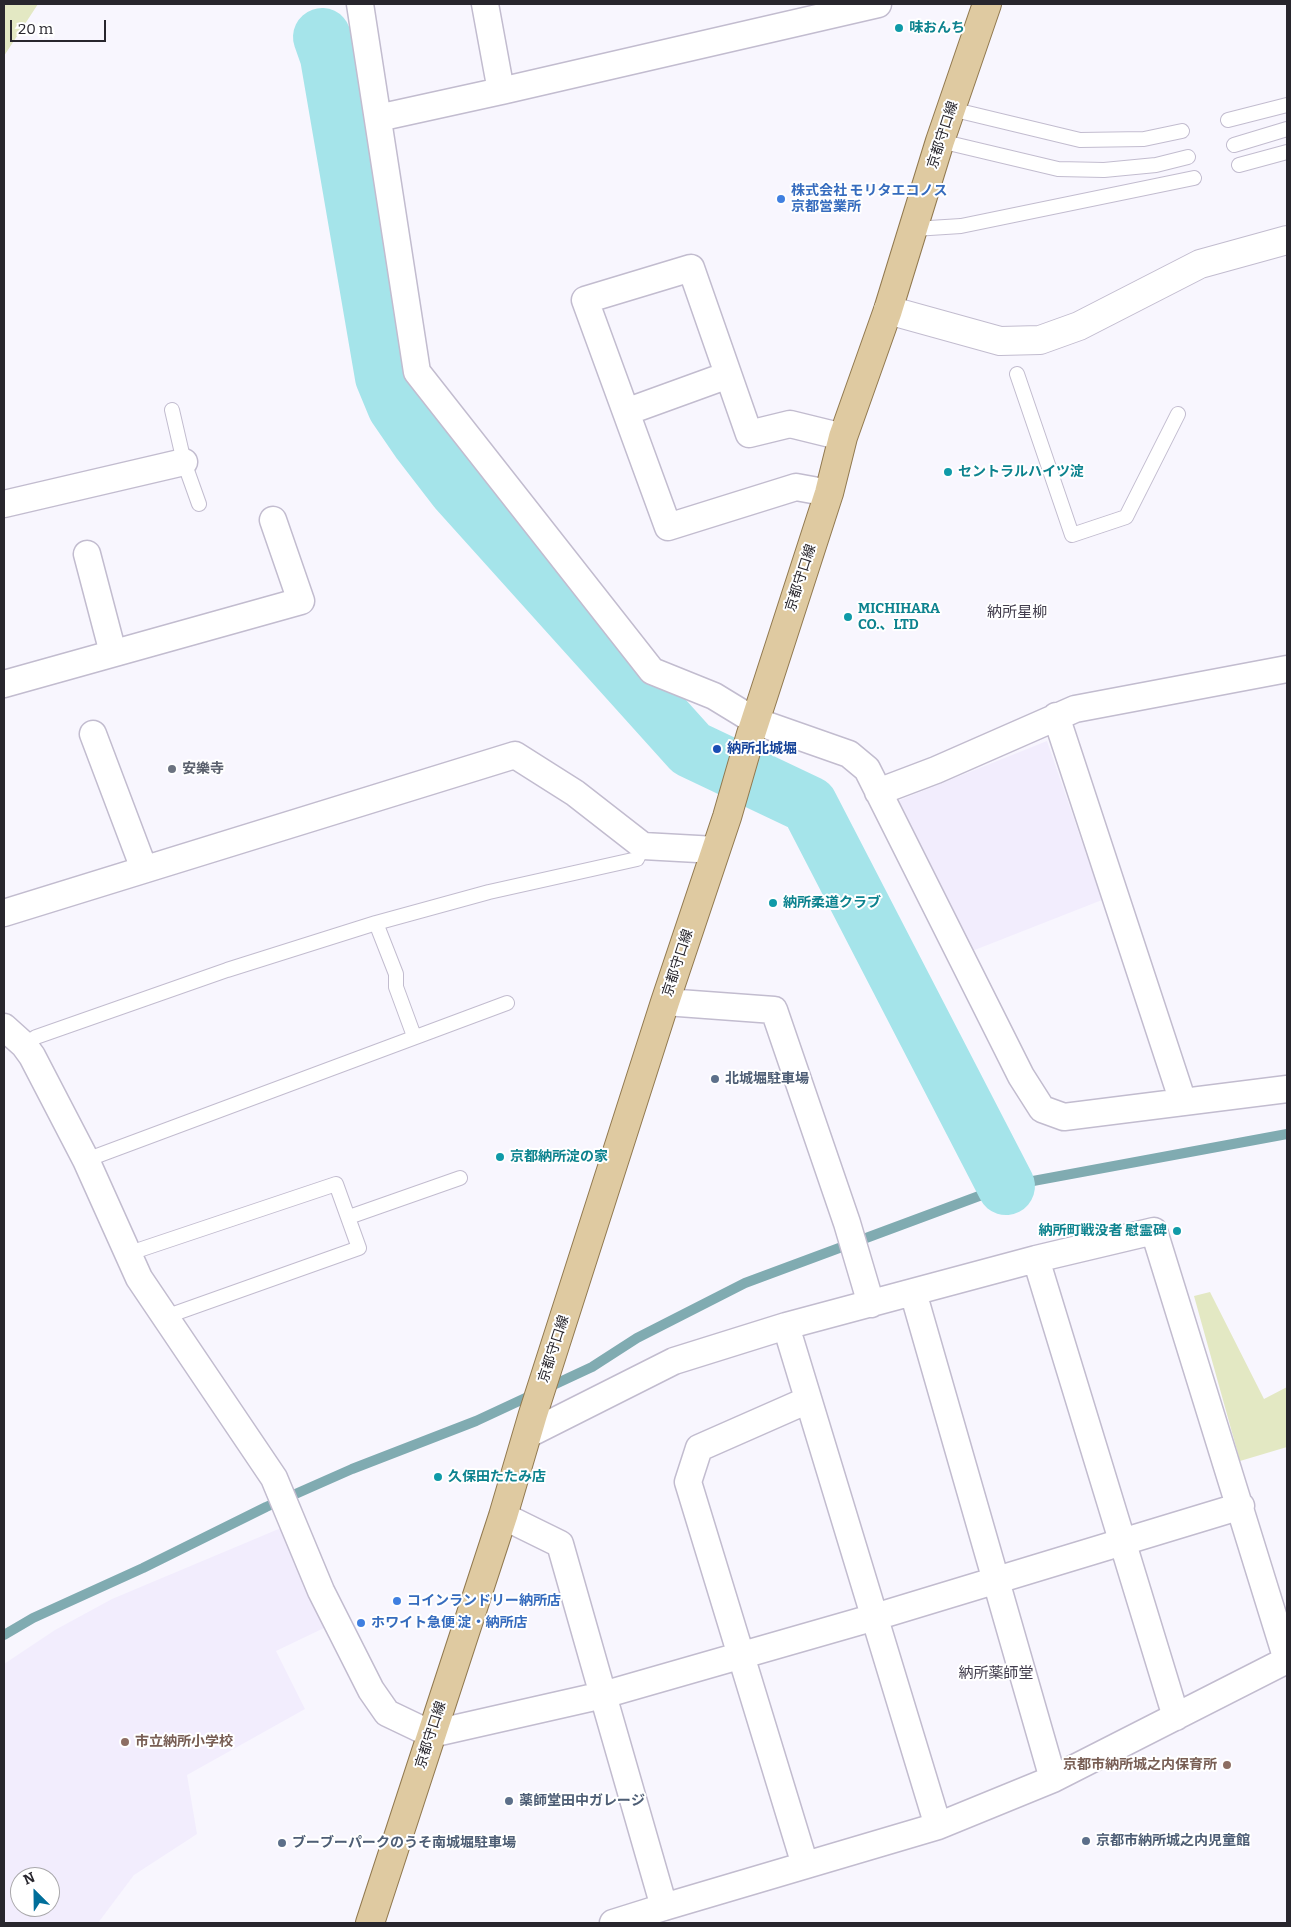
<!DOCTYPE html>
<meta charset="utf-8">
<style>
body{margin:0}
#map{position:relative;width:1291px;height:1927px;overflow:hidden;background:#f8f6fe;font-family:Bitter,serif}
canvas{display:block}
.frame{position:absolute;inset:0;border:5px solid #28262d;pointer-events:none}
.north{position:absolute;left:10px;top:1867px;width:50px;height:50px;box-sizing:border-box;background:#fff;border:1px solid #a9a8ab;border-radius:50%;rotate:337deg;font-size:14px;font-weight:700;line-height:20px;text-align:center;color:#28262d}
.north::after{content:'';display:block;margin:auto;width:18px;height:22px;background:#006e9a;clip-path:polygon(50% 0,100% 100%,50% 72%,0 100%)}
.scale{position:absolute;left:10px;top:20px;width:96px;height:22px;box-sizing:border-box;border:2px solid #28262d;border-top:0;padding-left:6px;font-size:15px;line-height:18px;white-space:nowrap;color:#28262d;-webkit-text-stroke:4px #fff;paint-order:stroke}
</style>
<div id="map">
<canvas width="1291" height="1927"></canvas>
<div class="frame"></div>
<div class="north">N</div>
<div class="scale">20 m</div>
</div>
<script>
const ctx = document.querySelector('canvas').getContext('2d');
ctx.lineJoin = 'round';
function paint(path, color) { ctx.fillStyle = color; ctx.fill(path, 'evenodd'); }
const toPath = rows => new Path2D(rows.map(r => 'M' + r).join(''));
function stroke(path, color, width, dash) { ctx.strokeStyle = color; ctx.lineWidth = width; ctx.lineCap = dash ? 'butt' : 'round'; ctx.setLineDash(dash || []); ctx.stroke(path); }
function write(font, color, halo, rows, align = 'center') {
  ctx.font = font + ' Bitter,"Noto Sans JP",serif'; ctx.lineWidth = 4; ctx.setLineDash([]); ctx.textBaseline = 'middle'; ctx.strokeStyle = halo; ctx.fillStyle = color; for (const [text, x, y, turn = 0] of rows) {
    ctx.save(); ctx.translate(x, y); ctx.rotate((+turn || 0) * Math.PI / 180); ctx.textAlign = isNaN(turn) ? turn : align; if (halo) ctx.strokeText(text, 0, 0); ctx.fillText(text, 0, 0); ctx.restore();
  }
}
const built = toPath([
 [1047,741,1102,900,962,955,890,804],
 [281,1528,324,1628,276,1651,305,1709,187,1775,197,1834,134,1875,98,1923,4,1923,4,1664,55,1630,112,1599],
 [20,1877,50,1877,50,1907,20,1907]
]);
const green = toPath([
 [4,4,38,4,4,56],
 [1210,1292,1264,1399,1287,1387,1287,1447,1240,1461,1194,1296]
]);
const stream = toPath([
 [4,1635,33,1618,143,1568,266,1507,352,1469,476,1421,592,1367,637,1338,745,1283,1006,1186,1287,1134]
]);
const river = toPath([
 [322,37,329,57,384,377,396,406,420,441,457,489,691,749,809,805,1006,1186]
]);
const lane = toPath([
 [951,109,1080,140,1144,139,1182,131],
 [1228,120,1287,105],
 [940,141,1058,169,1104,170,1156,165,1188,157],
 [1234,145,1287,129],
 [1239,165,1287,152],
 [914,229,961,226,1194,178],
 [1017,374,1072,535,1126,517,1178,414],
 [172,410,184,462,199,504],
 [376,923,396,974,396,987,414,1036],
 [24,1045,36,1037,227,970,376,923,489,892,637,859,643,846],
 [86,1160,507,1003],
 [349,1217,460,1178],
 [127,1254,336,1184,359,1248,165,1317]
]);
const street = toPath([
 [360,4,417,372,652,671,714,696,755,721,849,754,867,769,1021,1076,1042,1109,1064,1117,1287,1089],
 [485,4,501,91,878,4],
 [378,118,501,91],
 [626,412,728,375],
 [829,493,796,487,668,527,585,300,691,268,749,434,790,424,843,437],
 [4,504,184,462],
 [87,554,113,653],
 [4,684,301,601,273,520],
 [1056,716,1183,1102],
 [93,734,144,869],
 [878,792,936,770,1075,709,1287,669],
 [4,913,515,755,575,793,643,846,716,850],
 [665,1002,774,1010,847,1223,871,1304],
 [4,1027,24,1045,32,1056,86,1160,139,1278,274,1478,321,1591,371,1690,387,1713,431,1734,603,1695,664,1907,938,1826,1053,1779,1287,1660,1154,1231,1036,1259,786,1326,674,1361,527,1435],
 [1036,1259,1176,1717],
 [913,1292,1053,1779],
 [786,1326,938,1826],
 [503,1516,560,1544,603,1695,875,1617,1241,1506],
 [805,1865,688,1482,699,1448,808,1400],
 [613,1923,664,1907]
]);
const secondary = toPath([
 [888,310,1000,341,1040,340,1079,326,1200,264,1287,240]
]);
const primary = toPath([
 [370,1923,503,1516,533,1414,665,1002,727,817,751,734,829,493,843,437,888,310,940,141,987,4]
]);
const markers = [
 [899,28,5,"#0f9aa8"],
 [781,199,5,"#3f7fe0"],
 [948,472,5,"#0f9aa8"],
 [848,617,5,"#0f9aa8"],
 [717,749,5,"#1a4fb4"],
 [172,769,5,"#6b7280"],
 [773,903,5,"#0f9aa8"],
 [715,1079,5,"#5c6f8a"],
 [500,1157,5,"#0f9aa8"],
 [1177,1231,5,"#0f9aa8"],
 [438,1477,5,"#0f9aa8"],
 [397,1601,5,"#3f7fe0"],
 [361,1623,5,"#3f7fe0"],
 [125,1742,5,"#8d6e63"],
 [1227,1765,5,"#8d6e63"],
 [509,1801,5,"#5c6f8a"],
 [1086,1841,5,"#5c6f8a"],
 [282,1843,5,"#5c6f8a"]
];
const cultureNames = [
 ["味おんち",909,28],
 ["セントラルハイツ淀",958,472],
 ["MICHIHARA",858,609],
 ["CO.、LTD",858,625],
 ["納所柔道クラブ",783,903],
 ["京都納所淀の家",510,1157],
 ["納所町戦没者 慰霊碑",1167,1231,"right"],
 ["久保田たたみ店",448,1477]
];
const streetNames = [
 ["京都守口線",943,135,-72],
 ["京都守口線",801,578,-72],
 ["京都守口線",678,963,-72],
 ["京都守口線",554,1349,-72],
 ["京都守口線",431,1735,-72]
];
const shopNames = [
 ["株式会社 モリタエコノス",791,191],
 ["京都営業所",791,207],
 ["コインランドリー納所店",407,1601],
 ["ホワイト急便 淀・納所店",371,1623]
];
const transitNames = [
 ["納所北城堀",727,749]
];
const worshipNames = [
 ["安樂寺",182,769]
];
const serviceNames = [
 ["北城堀駐車場",725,1079],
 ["薬師堂田中ガレージ",519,1801],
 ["京都市納所城之内児童館",1096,1841],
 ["ブーブーパークのうそ南城堀駐車場",292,1843]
];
const educationNames = [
 ["市立納所小学校",135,1742],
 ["京都市納所城之内保育所",1217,1765,"right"]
];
const neighbourhoodNames = [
 ["納所星柳",1017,613],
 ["納所薬師堂",996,1674]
];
paint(built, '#f2edfd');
paint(green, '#e3e8c3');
stroke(stream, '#80abb1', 10);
stroke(river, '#a5e4ea', 58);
stroke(lane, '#c2bccf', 16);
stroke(street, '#c2bccf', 29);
stroke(secondary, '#c2bccf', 30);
stroke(primary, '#91794f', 30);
stroke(lane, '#fff', 14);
stroke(street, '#fff', 26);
stroke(secondary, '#fff', 28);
stroke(primary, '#dfcaa1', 28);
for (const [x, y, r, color] of markers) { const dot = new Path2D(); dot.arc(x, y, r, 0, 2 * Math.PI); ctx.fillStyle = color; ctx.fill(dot); stroke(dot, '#fff', 2); }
write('bold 14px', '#0d838f', '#fff', cultureNames, 'left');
write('14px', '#28262d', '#fff', streetNames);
write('bold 14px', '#366cbe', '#fff', shopNames, 'left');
write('bold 14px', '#164399', '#fff', transitNames, 'left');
write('bold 14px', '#5b616d', '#fff', worshipNames, 'left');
write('bold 14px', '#4e5e75', '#fff', serviceNames, 'left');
write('bold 14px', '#785e54', '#fff', educationNames, 'left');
write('15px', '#423d4d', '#fff', neighbourhoodNames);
</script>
